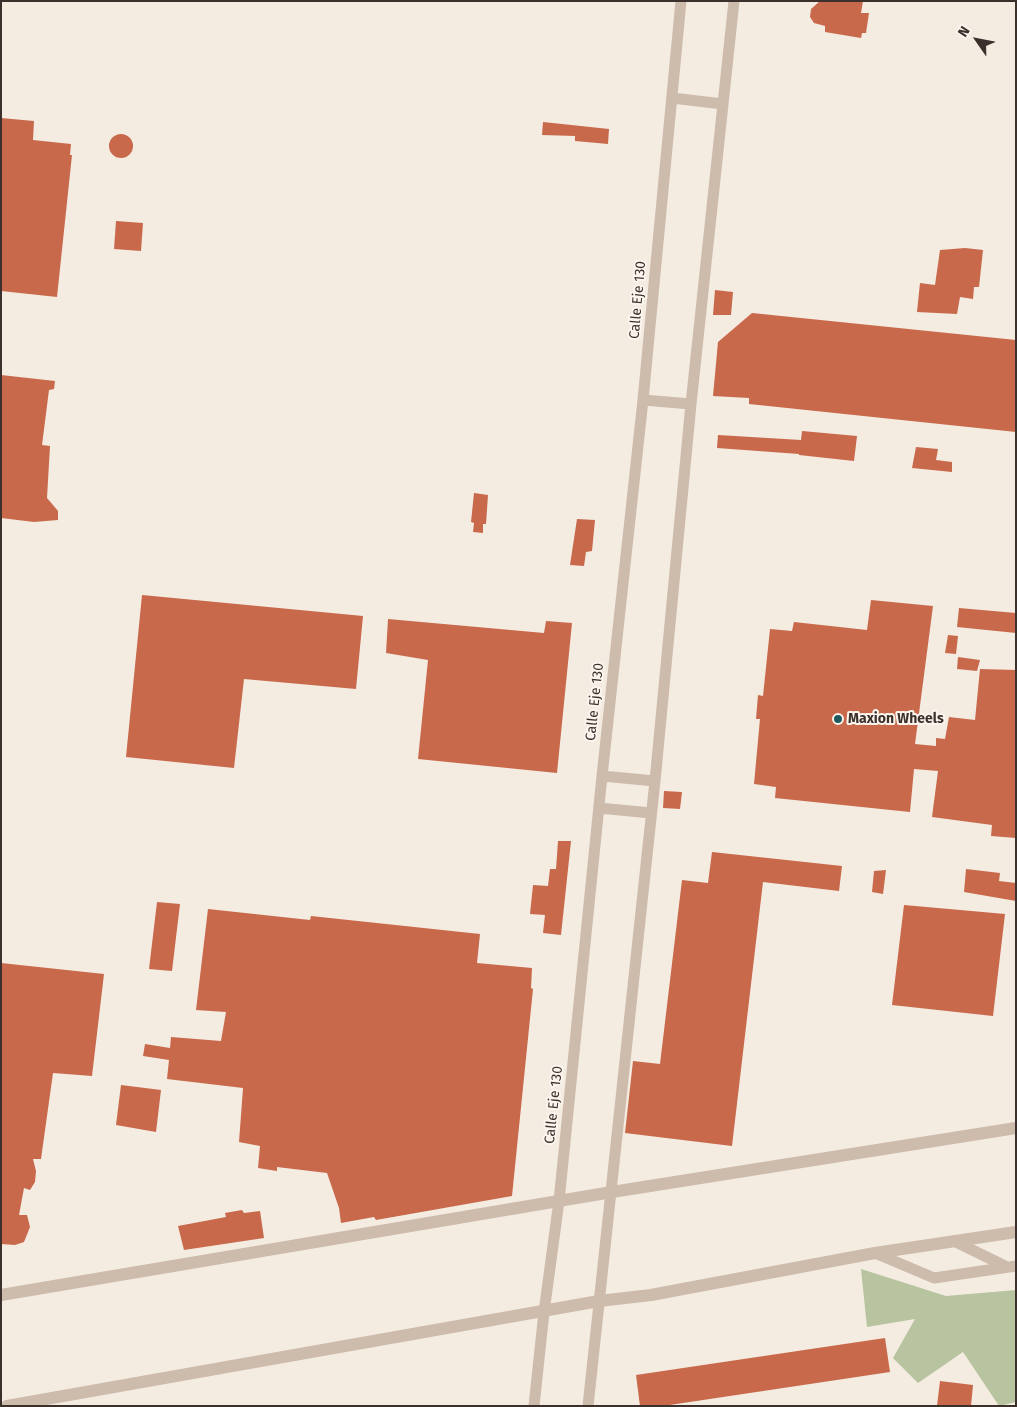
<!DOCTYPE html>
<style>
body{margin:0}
#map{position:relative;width:1017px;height:1407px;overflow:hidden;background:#f4ebe1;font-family:"Fira Sans",sans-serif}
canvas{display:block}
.frame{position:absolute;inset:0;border:2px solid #3b302b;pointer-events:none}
.north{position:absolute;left:952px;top:15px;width:50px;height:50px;-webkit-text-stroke:4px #fbf5ee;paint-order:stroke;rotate:303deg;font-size:14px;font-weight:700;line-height:20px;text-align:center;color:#3b302b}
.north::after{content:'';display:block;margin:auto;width:18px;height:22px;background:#3b302b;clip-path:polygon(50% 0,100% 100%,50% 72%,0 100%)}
</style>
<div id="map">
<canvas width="1017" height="1407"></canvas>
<div class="frame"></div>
<div class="north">N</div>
</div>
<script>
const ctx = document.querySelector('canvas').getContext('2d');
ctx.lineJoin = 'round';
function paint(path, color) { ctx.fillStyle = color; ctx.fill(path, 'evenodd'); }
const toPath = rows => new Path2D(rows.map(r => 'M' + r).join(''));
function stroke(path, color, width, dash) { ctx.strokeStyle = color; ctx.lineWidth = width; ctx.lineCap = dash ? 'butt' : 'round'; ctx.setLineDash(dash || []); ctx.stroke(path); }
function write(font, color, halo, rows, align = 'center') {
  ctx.font = font + ' "Fira Sans",sans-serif'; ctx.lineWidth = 4; ctx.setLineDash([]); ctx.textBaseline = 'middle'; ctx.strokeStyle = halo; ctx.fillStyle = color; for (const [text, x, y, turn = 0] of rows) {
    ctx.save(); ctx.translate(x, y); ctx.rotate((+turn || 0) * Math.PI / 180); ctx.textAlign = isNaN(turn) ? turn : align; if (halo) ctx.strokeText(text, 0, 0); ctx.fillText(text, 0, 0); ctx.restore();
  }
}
const green = toPath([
 [861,1269,946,1296,1016,1290,1016,1402,999,1406,963,1352,918,1383,893,1358,915,1319,867,1327]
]);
const building = toPath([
 [820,1,863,1,861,13,869,13,866,33,862,33,861,38,825,32,825,26,814,23,810,17,811,9],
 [1,118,34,121,33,140,71,144,70,155,72,155,57,297,1,291],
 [543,122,609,129,608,144,575,141,575,136,542,135],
 '109 146a12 12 0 1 1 24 0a12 12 0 1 1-24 0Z',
 [116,221,143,223,141,251,114,249],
 [965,248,983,250,979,287,974,287,973,299,960,297,957,314,917,312,920,283,935,285,940,250],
 [715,290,733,292,731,315,713,315],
 [752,313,1016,340,1016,432,749,404,749,398,713,396,718,342],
 [1,375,55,381,54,389,49,390,42,445,50,446,47,498,58,511,58,520,34,522,1,518],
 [802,431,857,436,854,461,799,455,799,454,717,448,718,435,801,440],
 [916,447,938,449,936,460,952,462,952,472,912,468],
 [474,493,488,495,486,524,483,524,483,533,473,532,474,523,471,522],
 [577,519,595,520,592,551,586,552,584,566,570,565],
 [142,595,363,616,356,689,244,679,234,768,126,757],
 [871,600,933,606,915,744,936,746,936,738,945,739,949,717,975,720,980,669,1016,670,1016,838,991,836,992,825,932,817,938,771,914,769,910,812,775,798,776,787,754,784,760,719,756,719,758,695,763,696,770,629,792,631,794,622,867,630],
 [959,608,1016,613,1016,633,957,627],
 [388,619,544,633,546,621,572,623,557,773,418,759,428,660,386,653],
 [948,635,958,636,956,654,945,653],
 [958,657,980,660,977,671,957,669],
 [664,791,682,792,680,809,663,808],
 [558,841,571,841,561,935,543,933,545,915,530,914,533,885,548,886,550,869,556,869],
 [712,852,842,866,839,891,763,882,732,1146,625,1133,633,1061,660,1064,682,880,708,883],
 [966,869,1000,873,999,881,1016,883,1016,901,964,892],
 [886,870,883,894,872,892,874,871],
 [157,902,180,904,172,971,149,969],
 [904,905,1005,914,993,1016,892,1005],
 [208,909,310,920,311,916,480,934,477,963,532,968,531,988,533,989,512,1196,376,1220,374,1217,341,1223,339,1208,327,1173,277,1167,277,1171,258,1168,260,1146,239,1142,243,1088,167,1079,169,1060,143,1056,145,1044,170,1048,171,1037,221,1041,226,1012,196,1010],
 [1,963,104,974,92,1076,53,1073,41,1159,33,1159,36,1171,35,1182,30,1190,24,1188,19,1215,27,1215,30,1227,24,1242,15,1245,1,1244],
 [121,1085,161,1090,156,1132,116,1125],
 [242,1210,244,1213,260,1211,264,1238,184,1250,178,1226,226,1217,225,1213],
 [885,1338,890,1372,663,1406,640,1406,636,1375],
 [940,1381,973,1385,971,1406,937,1406]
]);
const minor = toPath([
 [672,98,723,104],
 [643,400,691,404],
 [602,776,655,781],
 [599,808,651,813],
 [954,1241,1007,1267],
 [875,1253,934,1278,1016,1266],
 [534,1406,544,1312,559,1201,602,776,643,400,681,1],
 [588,1406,655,781,691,404,734,1]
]);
const tertiary = toPath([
 [1,1295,612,1192,1016,1128],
 [7,1406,599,1301,651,1295,875,1253,1016,1232]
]);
const markers = [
 [838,719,5,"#1f5a5e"]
];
const streetNames = [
 ["Calle Eje 130",638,300,-85],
 ["Calle Eje 130",595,702,-84],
 ["Calle Eje 130",554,1105,-84]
];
const poiNames = [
 ["Maxion Wheels",848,719]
];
paint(green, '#b8c4a0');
paint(building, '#c8694b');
stroke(minor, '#cdbbac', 11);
stroke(tertiary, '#cdbbac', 12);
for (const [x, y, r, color] of markers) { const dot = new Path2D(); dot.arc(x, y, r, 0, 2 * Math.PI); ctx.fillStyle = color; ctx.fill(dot); stroke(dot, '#fbf5ee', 2); }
write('14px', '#3b302b', '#fbf5ee', streetNames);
write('bold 14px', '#3b302b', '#fbf5ee', poiNames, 'left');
</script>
